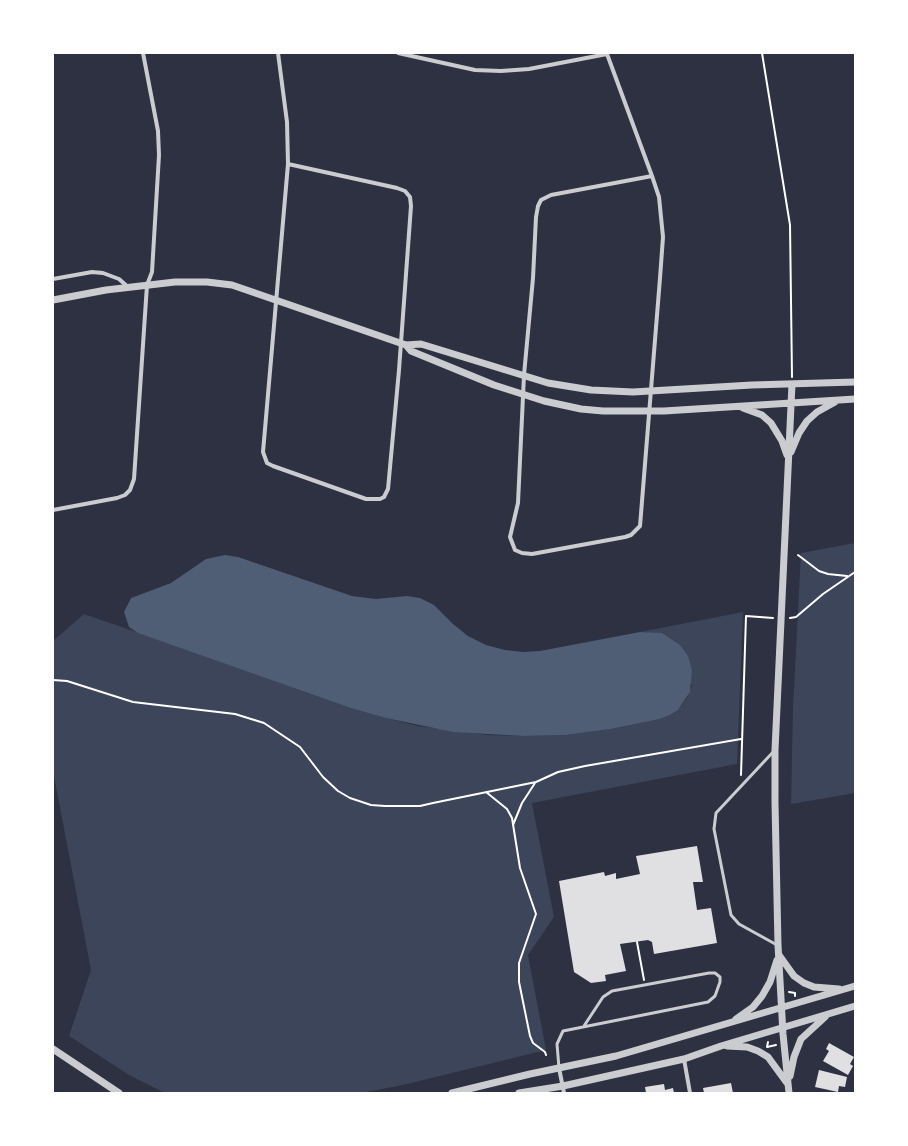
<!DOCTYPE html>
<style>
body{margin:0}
#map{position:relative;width:908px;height:1146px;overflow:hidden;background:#2d3142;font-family:Georgia,serif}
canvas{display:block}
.frame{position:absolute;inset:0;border:54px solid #fff;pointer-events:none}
</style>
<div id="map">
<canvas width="908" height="1146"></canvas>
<div class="frame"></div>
</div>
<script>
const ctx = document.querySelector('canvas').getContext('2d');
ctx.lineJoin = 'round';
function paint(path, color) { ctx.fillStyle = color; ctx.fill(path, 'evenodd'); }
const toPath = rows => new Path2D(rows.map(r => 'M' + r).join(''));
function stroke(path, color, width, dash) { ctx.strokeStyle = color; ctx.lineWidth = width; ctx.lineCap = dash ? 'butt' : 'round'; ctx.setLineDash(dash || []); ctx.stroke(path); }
const green = toPath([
 [855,543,855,793,791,804,793,708,801,553],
 [743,612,737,764,532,803,554,917,528,955,546,1050,403,1085,361,1093,165,1093,129,1075,69,1036,91,970,53,771,53,641,84,614,386,718,418,726,488,735,523,736,566,735,611,729,660,719,670,715,678,710,687,698,692,685,647,632,640,632]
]);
const water = toPath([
 [225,555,238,557,352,596,376,599,407,596,420,598,434,605,453,624,468,636,486,645,505,650,523,652,540,651,640,632,662,633,680,645,688,656,692,670,690,692,678,710,670,715,660,719,611,729,566,735,523,736,453,732,386,718,351,708,138,633,129,627,124,612,131,598,171,583,206,559]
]);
const building = toPath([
 [697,846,703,882,693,882,697,910,711,908,717,943,654,954,652,942,648,940,620,944,626,971,605,975,606,981,591,983,574,972,559,881,604,872,605,876,616,873,616,879,640,874,636,856],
 [829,1043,854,1057,850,1064,853,1066,848,1075,823,1061,829,1051,826,1049],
 [819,1070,847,1077,845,1087,839,1086,838,1092,815,1087],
 [731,1083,733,1093,704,1093,703,1088],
 [664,1084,665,1090,673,1088,674,1093,646,1093,645,1087]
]);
const path = toPath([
 [762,53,790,225,792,377],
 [798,555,819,571,828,574,847,576],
 [790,618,796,617,823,594,855,572],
 [53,680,67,681,133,702,235,714,264,723,300,747,323,777,338,791,350,798,371,805,385,806,420,806,433,803,536,782,558,772,585,766,741,739],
 [741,775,746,616,773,618],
 [486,792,507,809,512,818,520,868,536,914,519,963,519,982,530,1036,533,1043,545,1052,546,1055],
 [513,825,522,803,535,783],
 [637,942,644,980],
 [789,992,795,993,795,996],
 [768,1042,767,1047,776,1045]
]);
const service = toPath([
 [774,751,716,813,714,829,731,915,739,924,777,945],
 [559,1068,557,1044,563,1031,708,1002,715,996,720,982,720,977,715,973,709,973,612,991,603,997,584,1026]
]);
const minor = toPath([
 [278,53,287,122,288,164,263,452,267,463,273,466,366,499,380,499,384,497,388,489,399,370,411,206,410,197,405,191,397,188,288,164],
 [398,53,475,70,501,71,529,69,607,54,652,176,659,197,663,237,660,278,640,526,631,535,625,537,532,554,522,553,515,550,510,537,518,503,524,375,533,278,536,217,538,206,541,200,551,195,652,176],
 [53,279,92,272,103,273,119,279,128,287],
 [53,510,117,498,125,495,130,490,134,479,147,285,152,272,159,155,158,131,143,53],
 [684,1059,690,1093],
 [559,1068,564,1093]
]);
const tertiary = toPath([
 [53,300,106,290,175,282,207,282,232,285,406,345,421,344,548,383,591,390,633,392,752,385,855,382],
 [406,345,411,351,494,385,544,401,581,409,603,411,664,411,855,399],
 [743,408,762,415,771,423,782,441,787,455],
 [791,452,799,433,807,421,817,412,835,402],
 [779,955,794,976,804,983,814,987,839,989],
 [736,1019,753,1007,762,996,770,982,777,960],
 [727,1046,747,1047,758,1051,768,1057,787,1083],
 [53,1049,119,1093],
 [790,1076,794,1057,801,1039,825,1017],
 [452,1093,530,1074,616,1056,855,986],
 [519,1093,563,1086,684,1059,721,1046,855,1006],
 [789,1093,783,1034,778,945,775,803,775,750,792,384]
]);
paint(green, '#3c4559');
paint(water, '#4f5d75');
paint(building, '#e0e0e3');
stroke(path, '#fff', 2);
stroke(service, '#caccd0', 3);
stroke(minor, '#caccd0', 4);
stroke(tertiary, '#caccd0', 7);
</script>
